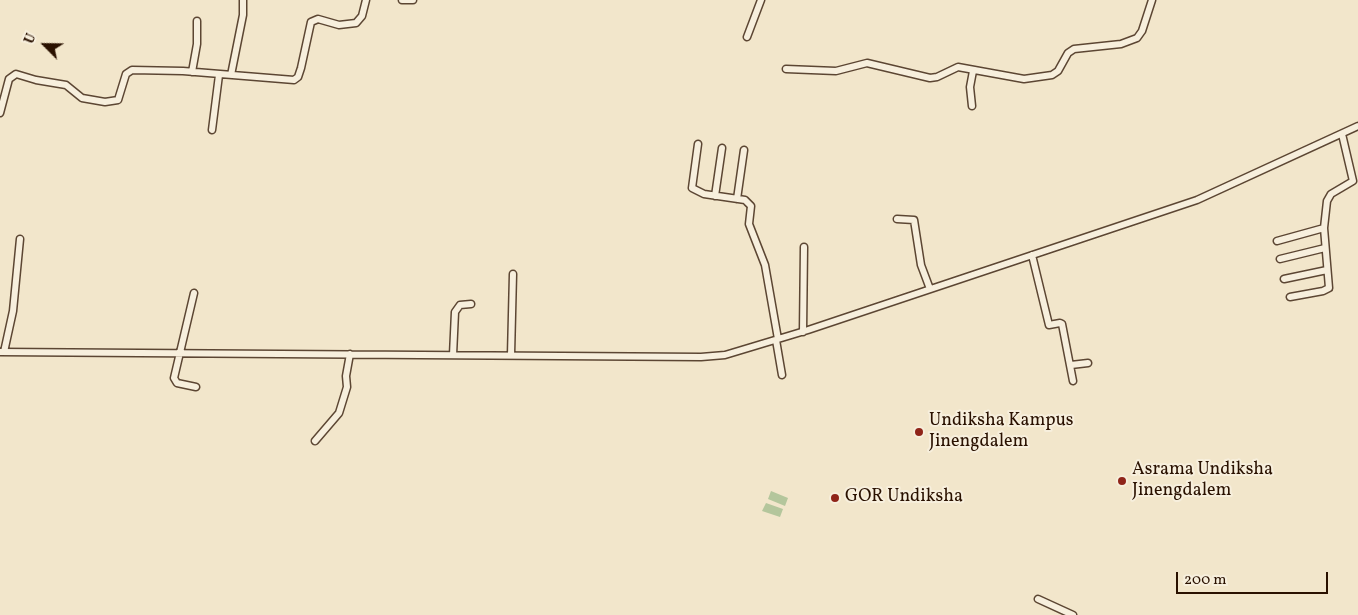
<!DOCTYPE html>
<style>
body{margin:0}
#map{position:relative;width:1358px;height:615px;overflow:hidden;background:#f2e6cb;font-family:Vollkorn,serif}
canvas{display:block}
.north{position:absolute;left:20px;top:20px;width:50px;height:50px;-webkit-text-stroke:4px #f7efdd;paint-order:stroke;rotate:293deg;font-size:14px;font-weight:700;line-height:20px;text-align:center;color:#2a1100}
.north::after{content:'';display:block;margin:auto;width:18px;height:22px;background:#2a1100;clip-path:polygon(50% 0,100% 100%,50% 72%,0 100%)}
.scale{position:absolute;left:1176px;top:572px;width:152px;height:22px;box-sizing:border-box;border:2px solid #2a1100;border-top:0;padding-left:6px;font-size:15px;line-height:18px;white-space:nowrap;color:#2a1100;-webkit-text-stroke:4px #f7efdd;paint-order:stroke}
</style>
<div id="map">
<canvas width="1358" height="615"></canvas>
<div class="north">U</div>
<div class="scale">200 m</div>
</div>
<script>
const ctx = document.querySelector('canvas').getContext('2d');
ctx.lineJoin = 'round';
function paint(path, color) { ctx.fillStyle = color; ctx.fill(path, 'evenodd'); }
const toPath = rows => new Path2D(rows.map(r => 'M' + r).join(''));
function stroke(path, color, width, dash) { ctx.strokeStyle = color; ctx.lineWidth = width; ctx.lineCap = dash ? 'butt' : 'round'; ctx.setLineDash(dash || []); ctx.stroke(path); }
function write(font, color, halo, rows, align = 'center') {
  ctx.font = font + ' Vollkorn,serif'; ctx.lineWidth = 4; ctx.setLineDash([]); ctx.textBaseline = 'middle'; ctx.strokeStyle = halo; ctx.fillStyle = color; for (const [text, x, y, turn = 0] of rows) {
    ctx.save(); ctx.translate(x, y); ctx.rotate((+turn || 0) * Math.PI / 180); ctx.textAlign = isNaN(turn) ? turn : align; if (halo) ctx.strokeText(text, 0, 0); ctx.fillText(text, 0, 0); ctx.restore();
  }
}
const green = toPath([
 [771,491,788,498,785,506,768,499],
 [766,503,783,509,780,517,762,511]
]);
const minor = toPath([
 [402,0,413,0],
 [747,37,761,0],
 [786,69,836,71,867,63,930,78,937,77,958,67,1024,79,1052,75,1058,71,1068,53,1074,49,1121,44,1137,38,1142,31,1152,0],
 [192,72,197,44,197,21],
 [231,75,243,15,243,0],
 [972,106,970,87,973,71],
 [0,113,9,79,16,74,36,80,66,85,82,98,105,102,118,100,126,74,132,70,183,71,294,80,298,77,301,68,311,22,318,19,339,25,356,23,362,16,366,0],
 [212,130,219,75],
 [698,144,692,188,704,194,745,200,751,206,749,224,765,265,778,339],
 [715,196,722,148],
 [737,199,744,150],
 [897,219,914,220,921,265,930,289],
 [1277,241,1324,228],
 [1032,255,1049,325,1060,323,1062,324,1073,381],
 [1280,259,1325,248],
 [1284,279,1327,270],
 [194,293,174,378,177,383,196,387],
 [1290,297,1323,291,1329,288,1324,228,1327,201,1331,194,1353,181,1342,134],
 [803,332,804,247],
 [776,340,782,375],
 [0,352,701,357,725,355,808,330,1197,200,1358,126],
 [4,352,13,311,20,239],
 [453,355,455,312,460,305,471,304],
 [511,355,513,274],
 [1071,365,1088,363],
 [315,441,339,413,347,387,346,376,350,354],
 [1038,599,1073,615]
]);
const markers = [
 [919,432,5,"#8f2418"],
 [1122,481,5,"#8f2418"],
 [835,498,5,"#8f2418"]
];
const poiNames = [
 ["Undiksha Kampus",929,422],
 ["Jinengdalem",929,443],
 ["Asrama Undiksha",1132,471],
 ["Jinengdalem",1132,492],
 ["GOR Undiksha",845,498]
];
paint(green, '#b4c69c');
stroke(minor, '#5c4633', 9);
stroke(minor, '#f7efdd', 6);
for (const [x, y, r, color] of markers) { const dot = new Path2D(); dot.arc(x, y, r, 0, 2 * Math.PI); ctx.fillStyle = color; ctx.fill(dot); stroke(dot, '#f7efdd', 2); }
write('18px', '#2a1100', '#f7efdd', poiNames, 'left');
</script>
